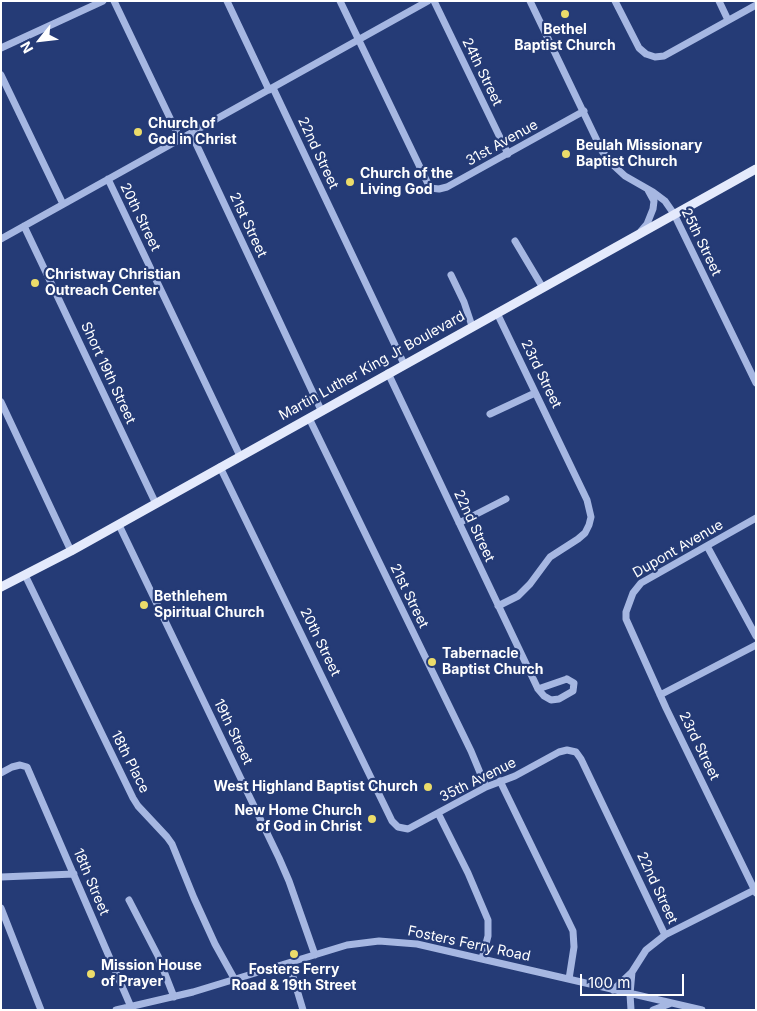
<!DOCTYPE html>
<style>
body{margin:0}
#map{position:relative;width:757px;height:1011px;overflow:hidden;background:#253b76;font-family:Inter,sans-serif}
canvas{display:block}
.frame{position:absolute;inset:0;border:2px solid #fff;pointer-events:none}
.north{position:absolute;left:15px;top:15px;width:50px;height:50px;-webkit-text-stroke:4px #253b76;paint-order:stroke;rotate:241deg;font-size:14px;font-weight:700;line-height:20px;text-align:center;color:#fff}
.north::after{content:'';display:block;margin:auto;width:18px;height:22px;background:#fff;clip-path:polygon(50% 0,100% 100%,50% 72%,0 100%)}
.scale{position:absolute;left:580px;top:974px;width:104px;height:22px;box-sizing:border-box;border:2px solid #fff;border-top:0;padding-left:6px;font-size:15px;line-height:18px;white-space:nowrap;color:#fff;-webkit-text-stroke:4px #253b76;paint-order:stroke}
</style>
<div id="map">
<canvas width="757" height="1011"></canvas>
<div class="frame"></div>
<div class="north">N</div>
<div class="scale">100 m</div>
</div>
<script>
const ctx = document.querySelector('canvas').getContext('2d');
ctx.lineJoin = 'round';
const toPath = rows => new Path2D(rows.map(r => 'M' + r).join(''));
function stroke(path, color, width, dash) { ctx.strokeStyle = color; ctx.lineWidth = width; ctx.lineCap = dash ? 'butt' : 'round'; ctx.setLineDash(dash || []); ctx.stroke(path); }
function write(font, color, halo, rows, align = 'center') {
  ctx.font = font + ' Inter,sans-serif'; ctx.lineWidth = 4.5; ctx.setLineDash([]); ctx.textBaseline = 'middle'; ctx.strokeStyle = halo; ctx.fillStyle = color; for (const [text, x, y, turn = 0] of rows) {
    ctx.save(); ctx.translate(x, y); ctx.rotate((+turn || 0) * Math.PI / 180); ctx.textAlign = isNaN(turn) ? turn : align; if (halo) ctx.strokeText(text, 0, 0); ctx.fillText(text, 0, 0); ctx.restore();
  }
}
const minor = toPath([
 [114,1,180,139],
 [227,1,269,90],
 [340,1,430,188,439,189,447,187,584,111],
 [434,1,508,154],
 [530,1,602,151,612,164,625,176,653,192,665,201,674,214,756,383],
 [615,1,639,48,646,54,655,57,664,56,756,5],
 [719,1,728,20],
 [1,48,103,1],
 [1,75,63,204],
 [273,88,404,364],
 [191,133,321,410],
 [108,179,240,456],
 [24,226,156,504],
 [641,231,647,224,653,209,654,201,648,190],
 [1,239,428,1],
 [515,241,543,288],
 [451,275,464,302,472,326],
 [497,313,587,500,591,517,589,525,585,533,578,539,550,557,530,584,518,596,498,606],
 [388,373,538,689],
 [1,402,71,551],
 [490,414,535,393],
 [309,418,471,751,486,787],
 [220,467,392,821,398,827,408,829,486,787,515,776,559,752,567,750,576,752,581,759,665,935],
 [756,518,641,583,633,593,626,612,626,619,666,708,756,893],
 [459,523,506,499],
 [119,525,279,858,289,881,315,955],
 [707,546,756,636],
 [25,575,133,798,138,806,167,837,172,844,194,898,215,944,235,980],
 [567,679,574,683,573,691,559,699,551,700,544,696,538,689,567,679],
 [660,695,756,645],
 [1,773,12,767,20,765,27,767,131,1007],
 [500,781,573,931,574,947,569,979],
 [438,813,468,873,488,920,488,936,482,959],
 [1,877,74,874],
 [129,900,158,956,174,997],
 [1,908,41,1010],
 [289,963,303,1010],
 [613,990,632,972],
 [116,1010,193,992,347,945,379,941,417,944,702,1010],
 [631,1010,630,994,632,972,646,950,665,935,756,889],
 [653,1010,669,1004]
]);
const major = toPath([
 [1,587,71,551,756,169]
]);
const markers = [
 [565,14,5,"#ecdc6a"],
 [138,132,5,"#ecdc6a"],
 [566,154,5,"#ecdc6a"],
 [350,182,5,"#ecdc6a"],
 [35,283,5,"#ecdc6a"],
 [144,605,5,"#ecdc6a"],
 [432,662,5,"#ecdc6a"],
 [428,787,5,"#ecdc6a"],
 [372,819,5,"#ecdc6a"],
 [294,954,5,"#ecdc6a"],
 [91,974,5,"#ecdc6a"]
];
const poiNames = [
 ["Bethel",565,30,"center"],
 ["Baptist Church",565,46,"center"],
 ["Church of",148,124],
 ["God in Christ",148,140],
 ["Beulah Missionary",576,146],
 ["Baptist Church",576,162],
 ["Church of the",360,174],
 ["Living God",360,190],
 ["Christway Christian",45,275],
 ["Outreach Center",45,291],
 ["Bethlehem",154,597],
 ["Spiritual Church",154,613],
 ["Tabernacle",442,654],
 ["Baptist Church",442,670],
 ["West Highland Baptist Church",418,787,"right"],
 ["New Home Church",362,811,"right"],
 ["of God in Christ",362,827,"right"],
 ["Mission House",101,966],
 ["of Prayer",101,982],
 ["Fosters Ferry",294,970,"center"],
 ["Road & 19th Street",294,986,"center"]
];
const streetNames = [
 ["24th Street",482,72,64],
 ["31st Avenue",502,143,-29],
 ["22nd Street",318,153,65],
 ["20th Street",140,217,64],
 ["21st Street",248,225,65],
 ["25th Street",701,242,64],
 ["Martin Luther King Jr Boulevard",372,366,-29],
 ["Short 19th Street",108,373,65],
 ["23rd Street",541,374,64],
 ["22nd Street",474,526,65],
 ["Dupont Avenue",678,549,-30],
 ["21st Street",409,596,64],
 ["20th Street",320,642,64],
 ["19th Street",233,732,64],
 ["23rd Street",699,746,64],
 ["18th Place",130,762,63],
 ["35th Avenue",478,780,-26],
 ["18th Street",91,882,67],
 ["22nd Street",657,888,65],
 ["Fosters Ferry Road",469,944,12]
];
stroke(minor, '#a6b7e2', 7);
stroke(major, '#e4eafc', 9);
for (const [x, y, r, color] of markers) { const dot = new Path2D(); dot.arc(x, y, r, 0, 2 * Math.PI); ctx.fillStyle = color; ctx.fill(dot); stroke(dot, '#253b76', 2); }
write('bold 14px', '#fff', '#253b76', poiNames, 'left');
write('14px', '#fff', '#253b76', streetNames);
</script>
